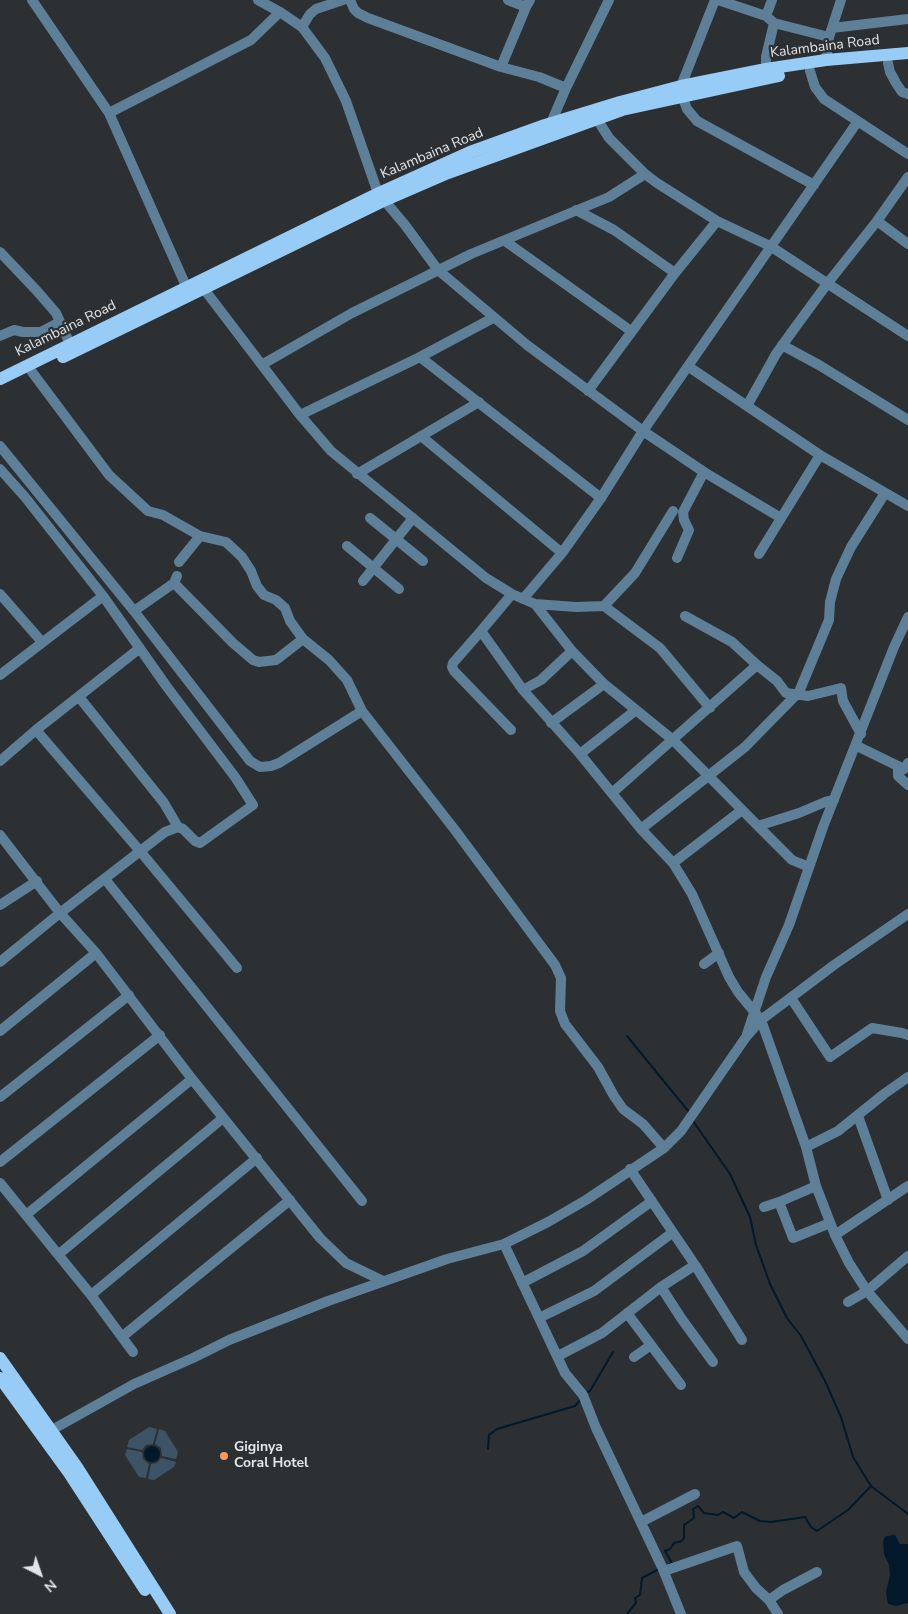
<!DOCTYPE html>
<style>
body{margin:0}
#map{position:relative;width:908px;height:1614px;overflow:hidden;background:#2c3033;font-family:"Nunito Sans",sans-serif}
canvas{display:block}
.north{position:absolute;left:15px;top:1549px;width:50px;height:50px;-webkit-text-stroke:4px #2c3033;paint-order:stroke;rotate:139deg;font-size:14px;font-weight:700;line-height:20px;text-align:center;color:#e3e6e8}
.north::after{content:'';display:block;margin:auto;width:18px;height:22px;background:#e3e6e8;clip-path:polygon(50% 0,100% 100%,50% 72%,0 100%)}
</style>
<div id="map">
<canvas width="908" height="1614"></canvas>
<div class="north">N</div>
</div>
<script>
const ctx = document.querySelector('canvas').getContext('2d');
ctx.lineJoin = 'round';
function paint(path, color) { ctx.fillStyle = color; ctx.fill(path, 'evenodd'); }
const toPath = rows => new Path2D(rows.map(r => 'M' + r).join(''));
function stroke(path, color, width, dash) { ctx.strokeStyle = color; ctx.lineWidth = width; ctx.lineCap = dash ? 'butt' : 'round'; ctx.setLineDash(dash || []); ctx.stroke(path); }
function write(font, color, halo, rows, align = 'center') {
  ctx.font = font + ' "Nunito Sans",sans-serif'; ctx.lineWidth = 4.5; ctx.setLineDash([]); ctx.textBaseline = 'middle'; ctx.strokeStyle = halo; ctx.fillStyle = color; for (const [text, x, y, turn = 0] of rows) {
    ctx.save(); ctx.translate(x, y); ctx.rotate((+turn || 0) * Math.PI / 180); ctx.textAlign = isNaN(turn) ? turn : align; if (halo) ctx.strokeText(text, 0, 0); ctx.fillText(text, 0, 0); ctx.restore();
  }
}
const green = toPath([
 [149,1427,157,1429,153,1444,146,1445,142,1450,127,1447,129,1440],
 [159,1429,165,1431,178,1452,176,1459,162,1456,161,1448,155,1444],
 [127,1449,142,1452,143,1459,149,1464,146,1478,139,1477,125,1455],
 [161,1458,176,1462,174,1467,154,1480,148,1479,151,1464,157,1463]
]);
const water = toPath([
 '144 1454a8 8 0 1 1 16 0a8 8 0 1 1-16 0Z',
 [895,1535,900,1544,908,1544,908,1603,896,1606,888,1604,886,1592,890,1575,889,1565,884,1554,883,1540,886,1536]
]);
const stream = toPath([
 [627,1036,689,1112],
 [693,1121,730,1174,750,1217,756,1245,770,1284,787,1318,801,1336,825,1381,841,1417,853,1457,871,1486,908,1514],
 [585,1393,590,1391,613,1352],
 [488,1449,489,1435,497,1429,575,1406,581,1399],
 [670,1564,672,1563,665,1551,670,1549,674,1543,682,1541,684,1538,684,1525,694,1518,693,1509,698,1506,704,1513,718,1515,723,1512,734,1518,742,1512,760,1521,771,1522,805,1517,811,1527,817,1531,848,1510,871,1486],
 [627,1614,636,1603,635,1598,640,1595,642,1578,659,1569]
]);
const minor = toPath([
 [32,0,109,113,186,286],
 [258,0,280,12,302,27,325,58,346,101,380,199],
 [350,0,354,9,358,13,368,18,501,67,539,77,566,88],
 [508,0,526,7,530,0],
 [718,0,766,16,774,23,829,37],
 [766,16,772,0],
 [302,27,310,14,316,9,343,0],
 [832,28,908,19],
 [826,60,829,37,841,0],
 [888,63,890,72,896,83,902,92,908,94],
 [501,67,526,7],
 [766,69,766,57,774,23],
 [810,71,815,87,824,99,908,154],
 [681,86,715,0],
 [682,96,687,109,697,121,814,185],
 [109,113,251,40,280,12],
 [597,119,609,138,645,174,657,183,717,221,770,246,908,336],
 [551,123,566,88,609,0],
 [384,200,405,225,438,270,527,345,643,431,704,472,781,518],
 [576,210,614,230,675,273],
 [877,221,908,244],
 [505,241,631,331],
 [0,252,37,291,56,313,70,344],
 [204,289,300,415,331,451,486,578,512,594,535,604,572,651,604,684,673,740,758,826,799,813,825,802,834,800],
 [0,336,14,330,23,332,41,332,60,322],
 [782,345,819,365,908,420],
 [420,357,601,498],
 [263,364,352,313,471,254,609,197,645,174],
 [689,367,820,455,908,506],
 [32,372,109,475,148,511,163,515,200,536,226,542,242,557,251,571,257,586,264,595,276,600,285,608,290,621,303,639],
 [588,391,675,273,717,221],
 [747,406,776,354,794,329,827,284,877,221,908,177],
 [300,415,420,357,493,318],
 [421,436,562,553],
 [0,446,134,611,250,761,260,767,271,766,279,763,362,711],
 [0,469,25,497,103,596,167,687,235,777,253,805,200,843,195,841,183,829,178,827,165,832,60,913,0,962],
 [357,474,479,402],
 [370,518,423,561],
 [347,546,399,589],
 [759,554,820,455],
 [677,558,689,530,684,520,683,512,704,472],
 [179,562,200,536],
 [177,576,174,583,233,643,253,660,259,662,276,660,303,639,329,660,347,680,362,711,455,830,555,965,561,978,560,1011,565,1024,598,1067,614,1096,623,1109,643,1124,664,1148],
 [363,581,413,518],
 [0,594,42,642],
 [512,594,481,631,523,690,580,754,641,829,673,863,692,894,729,977,738,992,761,1020,806,1147,816,1186,835,1235,849,1263,867,1291,908,1339],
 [523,599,562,553,601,498,643,431,858,121],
 [535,604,576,607,604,606,660,648,710,708],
 [604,606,635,573,673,511],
 [134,611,174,583],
 [685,616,732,642,757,665,777,681,786,693,808,696,841,688,843,701,861,734],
 [481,631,453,663,452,667,454,671,511,730],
 [0,675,103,596],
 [523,690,541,680,572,651],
 [79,697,164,803,178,827],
 [551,723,604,684],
 [36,730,140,851,237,968],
 [857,746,904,769,908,763],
 [580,754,636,710],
 [0,761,36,730,140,648],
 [898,766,898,776,908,785],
 [612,793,757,665],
 [758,826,792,860,809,867],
 [641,829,745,747,799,692,829,620,830,602,836,579,851,547,885,493],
 [0,835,60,913,96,953,192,1079,320,1238,346,1263,383,1281],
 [673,863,742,810],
 [105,879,362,1201],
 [0,905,37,881],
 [704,964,719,953],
 [791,998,830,1057,872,1028,902,1033,908,1035],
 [0,1031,96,953],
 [747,1034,766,977,789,925,823,827,894,647,908,617],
 [0,1097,129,995],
 [858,1116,888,1200],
 [806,1147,838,1131,884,1094,908,1077],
 [0,1162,160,1035],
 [630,1169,695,1265,742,1340],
 [0,1183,91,1295,133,1352],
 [816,1186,779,1202,793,1238,830,1223],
 [764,1207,779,1202],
 [26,1215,192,1079],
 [835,1235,908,1186],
 [504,1244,565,1373,583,1395,596,1428,662,1567,681,1614],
 [59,1254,223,1118],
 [522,1283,583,1251,652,1201],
 [661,1287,681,1318,713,1362],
 [91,1295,257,1158],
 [848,1302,867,1291,908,1256],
 [627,1313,681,1385],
 [539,1318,594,1291,672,1233],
 [123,1336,290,1200],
 [558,1356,602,1333,661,1287,695,1265],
 [634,1357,651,1345],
 [50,1431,134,1384,193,1358,229,1340,328,1301,447,1259,504,1244,548,1222,586,1200,664,1148,681,1131,746,1037,761,1020,834,965,908,914],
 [641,1522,695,1494],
 [664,1571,737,1546,744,1572,756,1588,769,1600,778,1614],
 [769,1600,783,1590,817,1572]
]);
const major = toPath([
 [63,357,381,202,448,173,622,110,779,76],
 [0,379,379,193,470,152,545,125,620,102,681,86,766,69,826,60,908,53],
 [0,1358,77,1467,170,1614],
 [0,1378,69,1473,145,1590]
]);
const markers = [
 [224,1456,5,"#fe9b59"]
];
const streetNames = [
 ["Kalambaina Road",825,47,-7],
 ["Kalambaina Road",432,154,-23],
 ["Kalambaina Road",66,329,-26]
];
const poiNames = [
 ["Giginya",234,1448],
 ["Coral Hotel",234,1464]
];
paint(green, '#3d5466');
paint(water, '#01192b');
stroke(stream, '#01192b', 2);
stroke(minor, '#5e7f98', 10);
stroke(major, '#96ccf5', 12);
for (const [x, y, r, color] of markers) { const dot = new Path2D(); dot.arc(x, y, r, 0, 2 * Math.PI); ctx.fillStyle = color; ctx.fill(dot); stroke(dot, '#2c3033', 2); }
write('14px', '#e3e6e8', '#2c3033', streetNames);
write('bold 14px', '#e3e6e8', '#2c3033', poiNames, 'left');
</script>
